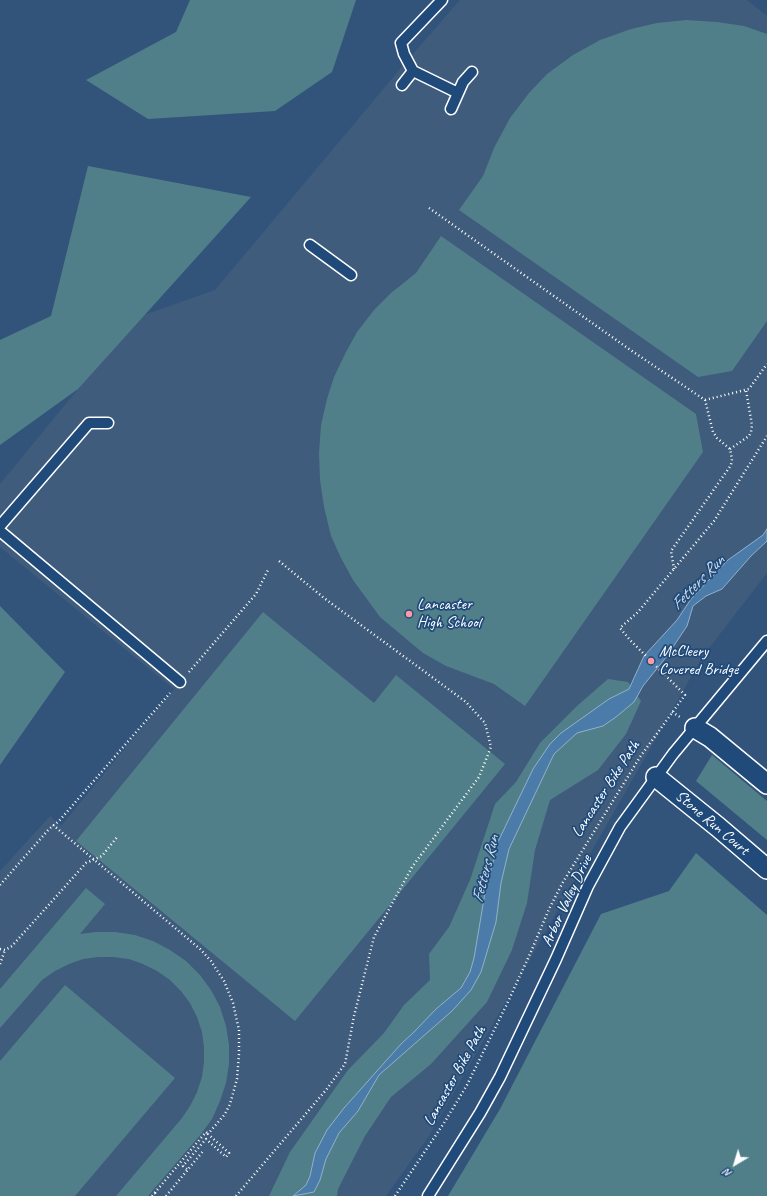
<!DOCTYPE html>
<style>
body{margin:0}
#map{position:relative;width:767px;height:1196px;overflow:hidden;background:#32547b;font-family:Caveat,sans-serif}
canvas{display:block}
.north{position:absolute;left:715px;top:1144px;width:40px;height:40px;-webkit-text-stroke:3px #1f4a7a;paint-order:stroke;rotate:218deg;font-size:11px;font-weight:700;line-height:16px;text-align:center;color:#fff}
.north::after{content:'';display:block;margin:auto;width:14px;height:18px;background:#fff;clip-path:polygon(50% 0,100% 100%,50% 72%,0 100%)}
</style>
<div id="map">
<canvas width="767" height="1196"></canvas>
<div class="north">N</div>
</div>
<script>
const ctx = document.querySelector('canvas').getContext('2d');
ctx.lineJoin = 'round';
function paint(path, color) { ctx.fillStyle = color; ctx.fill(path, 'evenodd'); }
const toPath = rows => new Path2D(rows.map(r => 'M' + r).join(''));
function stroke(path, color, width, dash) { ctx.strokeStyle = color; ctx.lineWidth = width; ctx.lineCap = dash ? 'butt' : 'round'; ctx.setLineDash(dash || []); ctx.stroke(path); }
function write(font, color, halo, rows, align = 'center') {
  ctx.font = font + ' Caveat,sans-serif'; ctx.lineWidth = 3.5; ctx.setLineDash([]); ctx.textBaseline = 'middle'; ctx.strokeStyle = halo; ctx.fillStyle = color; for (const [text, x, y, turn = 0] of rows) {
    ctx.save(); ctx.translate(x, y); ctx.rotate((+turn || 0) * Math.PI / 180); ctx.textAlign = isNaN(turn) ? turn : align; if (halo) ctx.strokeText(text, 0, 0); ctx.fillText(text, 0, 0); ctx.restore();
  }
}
const built = toPath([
 [460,0,747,0,767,16,767,573,703,656,429,1136,386,1196,0,1196,0,871,50,816,61,826,174,689,0,547,0,484,78,389,141,316,215,290,400,69]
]);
const green = toPath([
 [190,0,356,0,332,72,275,111,148,119,86,80,176,32],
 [687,20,717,22,744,26,767,34,767,321,732,371,698,377,459,210,483,176,494,148,510,118,529,93,547,74,573,55,600,40,631,29,657,23],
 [88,166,251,197,78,389,0,445,0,340,51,316],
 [441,236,696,414,703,452,525,706,494,684,446,666,423,653,380,617,353,580,341,558,331,536,324,507,320,480,319,453,321,425,327,399,334,377,346,352,357,332,374,310,391,293,416,273],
 [0,606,65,672,0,765],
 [263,612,374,703,396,675,505,764,295,1021,76,841],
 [608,679,628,682,641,701,626,734,598,770,550,800,535,850,527,903,512,950,487,1002,431,1064,391,1097,365,1136,338,1189,337,1196,269,1196,290,1152,348,1070,384,1033,404,1005,430,980,429,954,449,927,470,880,495,804,516,782,540,743,577,706],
 [712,755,767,801,767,840,696,781],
 [696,853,767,915,767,1196,448,1196,500,1109,601,914,669,891],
 [86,888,105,904,80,934,96,932,115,932,135,935,153,941,170,950,186,961,200,975,211,990,220,1007,226,1026,229,1045,229,1064,226,1083,220,1101,212,1119,201,1134,148,1196,116,1196,182,1118,190,1106,197,1092,202,1077,204,1062,204,1047,202,1032,197,1017,190,1003,181,991,170,980,157,971,143,964,129,959,113,957,98,957,83,959,69,964,55,971,42,980,0,1028,0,989],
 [65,985,175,1078,75,1196,0,1196,0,1061]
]);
const water = toPath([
 [767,529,767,541,751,556,722,589,706,596,693,606,687,626,667,656,643,686,634,702,616,717,603,726,577,733,554,754,509,849,501,883,496,922,481,972,471,990,452,1011,379,1075,358,1111,339,1133,326,1159,320,1180,314,1192,293,1196,306,1185,310,1176,315,1153,327,1130,344,1108,401,1044,414,1032,436,1009,461,988,470,972,474,958,486,887,494,859,494,850,533,769,550,744,561,733,609,699,629,689,644,656,677,620,691,599,728,560,763,535,767,529]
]);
const path = toPath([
 [429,208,629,349,705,400,713,432,717,438,730,449,732,459,731,465,671,551,674,569],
 [705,400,749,389,767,364],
 [730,449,749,436,751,432,752,425,746,390],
 [189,672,256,594,268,570],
 [672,712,680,717],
 [53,825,200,949,211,961,224,981,233,1003,239,1030,239,1054,237,1079,230,1104,225,1114,208,1134,229,1153,226,1157,206,1139,183,1166,188,1170],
 [0,885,49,829,59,821,170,693],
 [0,949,5,950,12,946,86,863,102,856,118,836],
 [0,964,5,950],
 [155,1193,157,1196],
 [152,1196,206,1132,208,1134],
 [166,1196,204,1150],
 [236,1196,326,1090,345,1064,354,1016,374,937,412,867,479,777,491,747,485,723,466,702,324,598,279,561],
 [395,1196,444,1123,467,1085,506,1006,530,954,549,909,563,882,640,757,685,695,630,640,620,628,638,612,714,521,767,436]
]);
const lane = toPath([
 [442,0,401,43,404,54,413,71,458,93],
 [402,85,413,71],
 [451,109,463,82,472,72],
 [310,245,351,275],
 [0,526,89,423,108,423],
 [0,531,180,682],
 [428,1196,480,1113,500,1077,556,959,588,886,620,827,673,754,767,641]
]);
const street = toPath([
 [695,728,710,737,767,784],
 [656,777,718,827,767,869]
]);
const markers = [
 [409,614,4,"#ff9aa2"],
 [651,661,4,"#ff9aa2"]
];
const poiNames = [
 ["Lancaster",417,605],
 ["High School",417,623],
 ["McCleery",659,652],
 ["Covered Bridge",659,670]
];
const streetNames = [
 ["Lancaster Bike Path",606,789,-57],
 ["Stone Run Court",712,823,40],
 ["Arbor Valley Drive",567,901,-65],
 ["Lancaster Bike Path",455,1076,-61]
];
const waterNames = [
 ["Fetters Run",698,583,-46],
 ["Fetters Run",486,869,-76]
];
paint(built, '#3f5c7c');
paint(green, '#507f89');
paint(water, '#4b7ca9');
stroke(water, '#93b0cb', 1);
stroke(lane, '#fff', 13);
stroke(street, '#fff', 22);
stroke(path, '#fff', 2.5, [1, 3]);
stroke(lane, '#1f4a7a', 10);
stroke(street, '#1f4a7a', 19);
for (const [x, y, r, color] of markers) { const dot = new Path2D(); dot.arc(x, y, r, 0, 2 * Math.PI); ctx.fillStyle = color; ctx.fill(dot); stroke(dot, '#1f4a7a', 1.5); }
write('16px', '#fff', '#1f4a7a', poiNames, 'left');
write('16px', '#fff', '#1f4a7a', streetNames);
write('italic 17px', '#d2deea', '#1f4a7a', waterNames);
</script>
